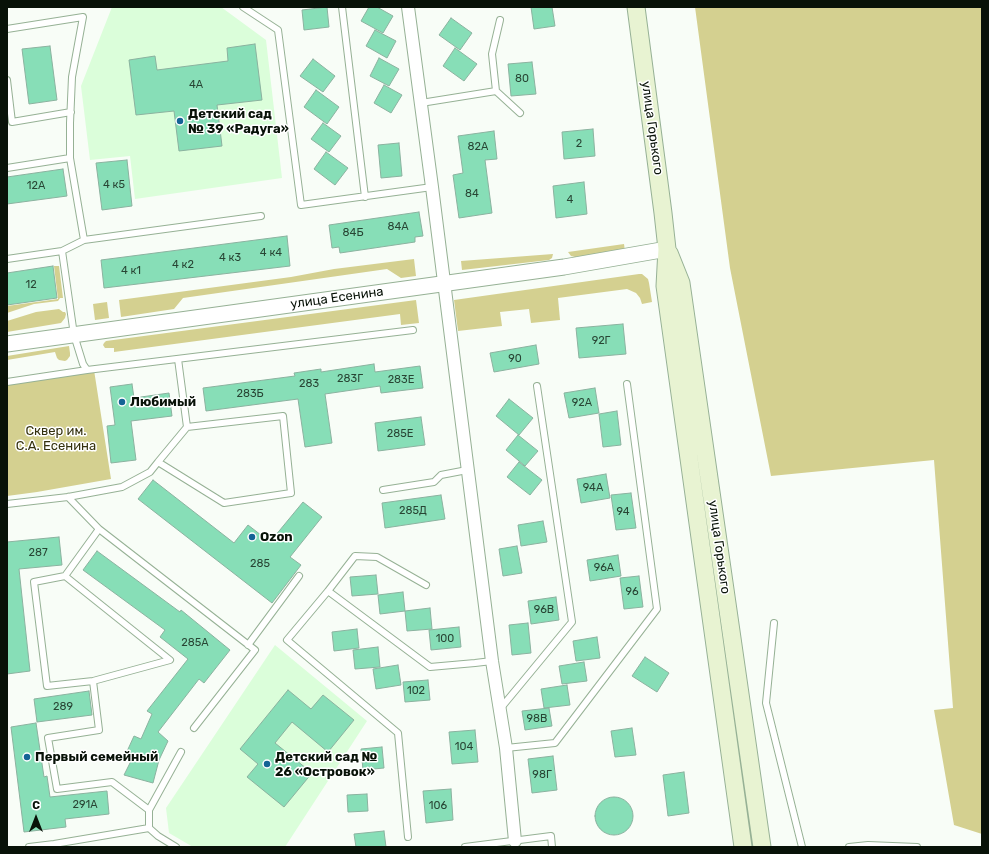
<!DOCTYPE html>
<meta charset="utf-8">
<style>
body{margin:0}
#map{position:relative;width:989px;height:854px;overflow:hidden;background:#f8fdf7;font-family:Rubik,sans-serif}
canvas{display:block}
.frame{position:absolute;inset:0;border:8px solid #081208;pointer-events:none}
.north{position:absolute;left:16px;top:798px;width:40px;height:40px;-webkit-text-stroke:3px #fff;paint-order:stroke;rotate:0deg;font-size:11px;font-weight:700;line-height:16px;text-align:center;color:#081208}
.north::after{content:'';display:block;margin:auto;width:14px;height:18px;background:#081208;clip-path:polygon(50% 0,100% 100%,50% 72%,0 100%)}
</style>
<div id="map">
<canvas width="989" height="854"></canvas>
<div class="frame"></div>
<div class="north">С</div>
</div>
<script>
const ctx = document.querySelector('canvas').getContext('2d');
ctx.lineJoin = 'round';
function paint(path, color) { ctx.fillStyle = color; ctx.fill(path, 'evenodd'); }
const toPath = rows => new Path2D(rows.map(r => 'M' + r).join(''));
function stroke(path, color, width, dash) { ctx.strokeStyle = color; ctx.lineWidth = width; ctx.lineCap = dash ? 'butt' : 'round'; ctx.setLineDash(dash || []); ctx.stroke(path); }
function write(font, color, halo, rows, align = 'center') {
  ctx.font = font + ' Rubik,sans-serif'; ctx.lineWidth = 3; ctx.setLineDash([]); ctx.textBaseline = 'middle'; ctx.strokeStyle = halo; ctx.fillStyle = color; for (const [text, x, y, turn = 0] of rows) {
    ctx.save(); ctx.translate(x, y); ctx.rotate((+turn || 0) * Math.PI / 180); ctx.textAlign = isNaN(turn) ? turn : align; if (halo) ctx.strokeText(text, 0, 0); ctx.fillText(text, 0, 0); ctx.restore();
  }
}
const built = toPath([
 [112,7,221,7,266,40,282,178,135,199,130,156,90,160,81,86],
 [275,645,367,721,285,847,193,847,169,833,166,808]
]);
const green = toPath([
 [695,7,982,7,982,834,954,825,934,710,953,708,934,460,771,476,730,268],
 [624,244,625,251,575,257,571,256,568,252],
 [553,254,552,258,549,260,462,270,461,261],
 [414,259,416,276,401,278,387,269,183,298,174,309,121,317,119,300,291,277,334,269],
 [54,266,59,266,63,298,60,298,58,301,34,304,7,313,7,306,58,299],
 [639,274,642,274,648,279,649,283,652,302,642,304,640,298,636,293,627,289,558,298,560,320,531,323,529,309,500,312,502,326,458,331,454,300],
 [416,300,419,323,401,325,400,314,114,352,114,348,105,348,103,345,104,343,106,341],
 [107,302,109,318,95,320,93,304],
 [59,309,63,312,65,312,66,314,65,318,61,323,7,332,7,321,36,312],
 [69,346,70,353,70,356,67,360,65,361,59,360,57,358,55,352,7,360,7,356],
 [94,370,111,479,37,492,7,496,7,382]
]);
const building = toPath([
 [327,7,329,27,304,30,302,10,327,7],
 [369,7,377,7,393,16,383,33,361,21,369,7],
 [531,7,552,7,555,26,534,29,531,7],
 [451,18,472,33,460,50,439,35,451,18],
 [375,30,396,41,387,58,366,46,375,30],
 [255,44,262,100,217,105,222,146,179,151,174,111,136,115,129,60,155,56,157,70,228,61,227,48,255,44],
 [50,46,57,100,29,104,22,49,50,46],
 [455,48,477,64,464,81,443,66,455,48],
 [379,58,399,69,389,86,370,76,379,58],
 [313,59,335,76,323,92,300,76,313,59],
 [532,62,536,94,511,96,508,64,532,62],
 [384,85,402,95,391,113,374,103,384,85],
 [316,90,339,107,327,124,304,107,316,90],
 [323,123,341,136,329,152,311,139,323,123],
 [593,129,595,156,564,159,562,132,593,129],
 [494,131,497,159,485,160,492,213,459,218,453,175,463,173,458,136,494,131],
 [399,143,402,176,381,178,378,145,399,143],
 [326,152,348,168,335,185,314,169,326,152],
 [127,160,132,206,102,210,96,163,127,160],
 [63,169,67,196,7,204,7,177,63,169],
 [584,182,587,214,556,218,553,186,584,182],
 [419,212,423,236,415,237,415,242,340,253,339,247,332,248,329,225,419,212],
 [287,236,290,266,104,288,101,260,287,236],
 [53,266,57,298,7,305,7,273,53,266],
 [623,324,626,354,579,358,576,328,623,324],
 [536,345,539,364,494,372,490,353,536,345],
 [374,364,375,372,420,366,423,388,381,393,380,386,325,394,332,443,305,447,298,399,206,411,203,388,295,376,294,373,321,369,321,372,374,364],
 [132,384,134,398,169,393,172,416,131,421,136,460,111,463,107,426,115,425,110,387,132,384],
 [595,388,599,413,569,418,564,393,595,388],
 [509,399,533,418,519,435,496,416,509,399],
 [617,411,621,445,603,447,599,414,617,411],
 [421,417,425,445,378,451,375,423,421,417],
 [518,435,538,451,525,466,506,450,518,435],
 [519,462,542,480,530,495,507,477,519,462],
 [606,474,610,498,581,503,577,479,606,474],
 [153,480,234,543,248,525,270,542,303,502,322,517,290,557,301,565,272,603,138,499,153,480],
 [631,493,636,528,616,530,611,495,631,493],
 [441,495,445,519,385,528,382,503,441,495],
 [543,521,547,542,521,546,518,525,543,521],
 [59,537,62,565,19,569,30,671,7,674,7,542,59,537],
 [517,546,522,573,503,576,499,549,517,546],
 [97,551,180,612,181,610,230,650,204,683,199,679,158,732,168,741,159,760,153,783,124,775,131,761,124,758,134,736,141,739,152,714,147,711,188,659,160,637,165,630,83,570,97,551],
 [618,555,621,576,590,581,587,560,618,555],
 [376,575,378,594,352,596,350,577,376,575],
 [639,576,643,607,624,609,620,578,639,576],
 [403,592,405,611,380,614,378,595,403,592],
 [556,597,559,620,531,624,528,601,556,597],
 [430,608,432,629,407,631,405,611,430,608],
 [528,623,531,653,512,655,509,625,528,623],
 [459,627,461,647,431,650,429,630,459,627],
 [357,629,359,648,334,651,332,632,357,629],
 [597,637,600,658,576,661,573,641,597,637],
 [378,647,380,667,355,669,353,650,378,647],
 [645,657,669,673,657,692,632,676,645,657],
 [584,662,587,681,562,684,559,666,584,662],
 [398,665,401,685,376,689,373,669,398,665],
 [428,680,430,700,405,702,403,682,428,680],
 [567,685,570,705,544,708,541,689,567,685],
 [288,690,311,709,323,695,354,720,328,752,292,722,275,743,312,773,284,807,247,777,258,764,240,749,288,690],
 [89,691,92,715,37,722,34,699,89,691],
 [549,708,552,726,525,730,522,711,549,708],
 [36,723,44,777,47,776,50,797,107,791,109,814,65,819,66,827,24,832,11,727,36,723],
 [632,728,636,755,615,757,611,731,632,728],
 [475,730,478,762,452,764,449,732,475,730],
 [382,747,384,768,363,770,361,749,382,747],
 [553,756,557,790,532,793,528,759,553,756],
 [684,772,689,813,668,816,663,775,684,772],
 [451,789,453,820,426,823,423,791,451,789],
 [367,794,368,811,348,812,347,795,367,794],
 '595 816a19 19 0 1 1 38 0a19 19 0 1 1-38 0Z',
 [384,831,386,847,356,847,354,834,384,831]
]);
const service = toPath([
 [243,7,278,30,301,205,432,187],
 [342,7,365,197],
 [7,29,83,17,72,77,70,123,70,158,84,240,62,251],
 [7,80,12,122,71,112],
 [496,91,520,113],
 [421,103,496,91,492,54,500,20],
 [7,168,70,158],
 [84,240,261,216],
 [7,259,62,251,74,335,83,364,87,370,413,330],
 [178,359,187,427,283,416,291,493,224,503,158,462,187,427],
 [7,382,87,370],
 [383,490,434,482,441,475,467,470],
 [7,504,68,497,122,487,150,472,158,462],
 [99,529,255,650,194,728],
 [65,576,170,660,93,681,47,686,34,582,65,576,99,529,68,497],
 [426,585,377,557,355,556,328,591,430,667,475,663,492,661],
 [328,591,287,640,398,733,408,837],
 [774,623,766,703,802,847],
 [248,645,299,576],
 [93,681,99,730,48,738,57,789,112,782,149,810],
 [500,709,572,622,537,386],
 [506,748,555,743,657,609,627,384],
 [149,828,158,836,176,847],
 [29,847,54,844,149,828,149,810,181,752],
 [465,847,551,836,552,847],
 [849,847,868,845,917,847]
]);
const minor = toPath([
 [408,7,432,187,492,661,506,748,515,841]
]);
const tertiary = toPath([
 [7,344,564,267,667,249]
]);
const secondary = toPath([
 [636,7,663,213,667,249,665,286,743,847],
 [669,253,681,283,762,847]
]);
const markers = [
 [180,121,4,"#146395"],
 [122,402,4,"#146395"],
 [252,537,4,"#146395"],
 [27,757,4,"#146395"],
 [267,764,4,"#146395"]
];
const numberNames = [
 ["80",522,79],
 ["4А",196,85],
 ["2",579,144],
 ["82А",478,147],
 ["4 к5",114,185],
 ["12А",36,186],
 ["84",472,194],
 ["4",570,200],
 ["84А",398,227],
 ["84Б",353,233],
 ["4 к4",271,253],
 ["4 к3",230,258],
 ["4 к2",183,265],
 ["4 к1",131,271],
 ["12",31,285],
 ["92Г",601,341],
 ["90",515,359],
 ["283Г",350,379],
 ["283Е",401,380],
 ["283",309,384],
 ["283Б",250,394],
 ["92А",582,403],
 ["285Е",400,434],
 ["94А",593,488],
 ["285Д",413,511],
 ["94",623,512],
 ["287",38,553],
 ["285",260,564],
 ["96А",604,568],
 ["96",632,592],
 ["96В",544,610],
 ["100",445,639],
 ["285А",195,643],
 ["102",416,691],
 ["289",63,707],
 ["98В",537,719],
 ["104",464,747],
 ["98Г",542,775],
 ["291А",85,805],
 ["106",438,806]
];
const poiNames = [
 ["Детский сад",188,114],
 ["№ 39 «Радуга»",188,129],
 ["Любимый",130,402],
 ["Ozon",260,537],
 ["Первый семейный",35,757],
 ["Детский сад №",275,757],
 ["26 «Островок»",275,772]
];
const streetNames = [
 ["улица Горького",652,128,82],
 ["улица Есенина",337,298,-8],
 ["улица Горького",719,547,82]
];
const parkNames = [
 ["Сквер им.",56,431],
 ["С.А. Есенина",56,446]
];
paint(built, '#dbfeda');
paint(green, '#d4d090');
paint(building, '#87deb7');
stroke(building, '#8bb29f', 1);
stroke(service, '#96b195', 8);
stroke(minor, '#96b195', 14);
stroke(tertiary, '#96b195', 17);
stroke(secondary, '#96b195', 19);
stroke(service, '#fff', 6);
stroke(minor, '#fff', 12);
stroke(tertiary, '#fff', 15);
stroke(secondary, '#e8f3d2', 17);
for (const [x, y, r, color] of markers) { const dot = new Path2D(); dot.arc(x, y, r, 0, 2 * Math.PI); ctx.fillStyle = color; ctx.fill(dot); stroke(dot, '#fff', 1.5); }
write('11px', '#284534', null, numberNames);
write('bold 13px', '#081208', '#fff', poiNames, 'left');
write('13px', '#081208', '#fff', streetNames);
write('13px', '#34310e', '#fff', parkNames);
</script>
